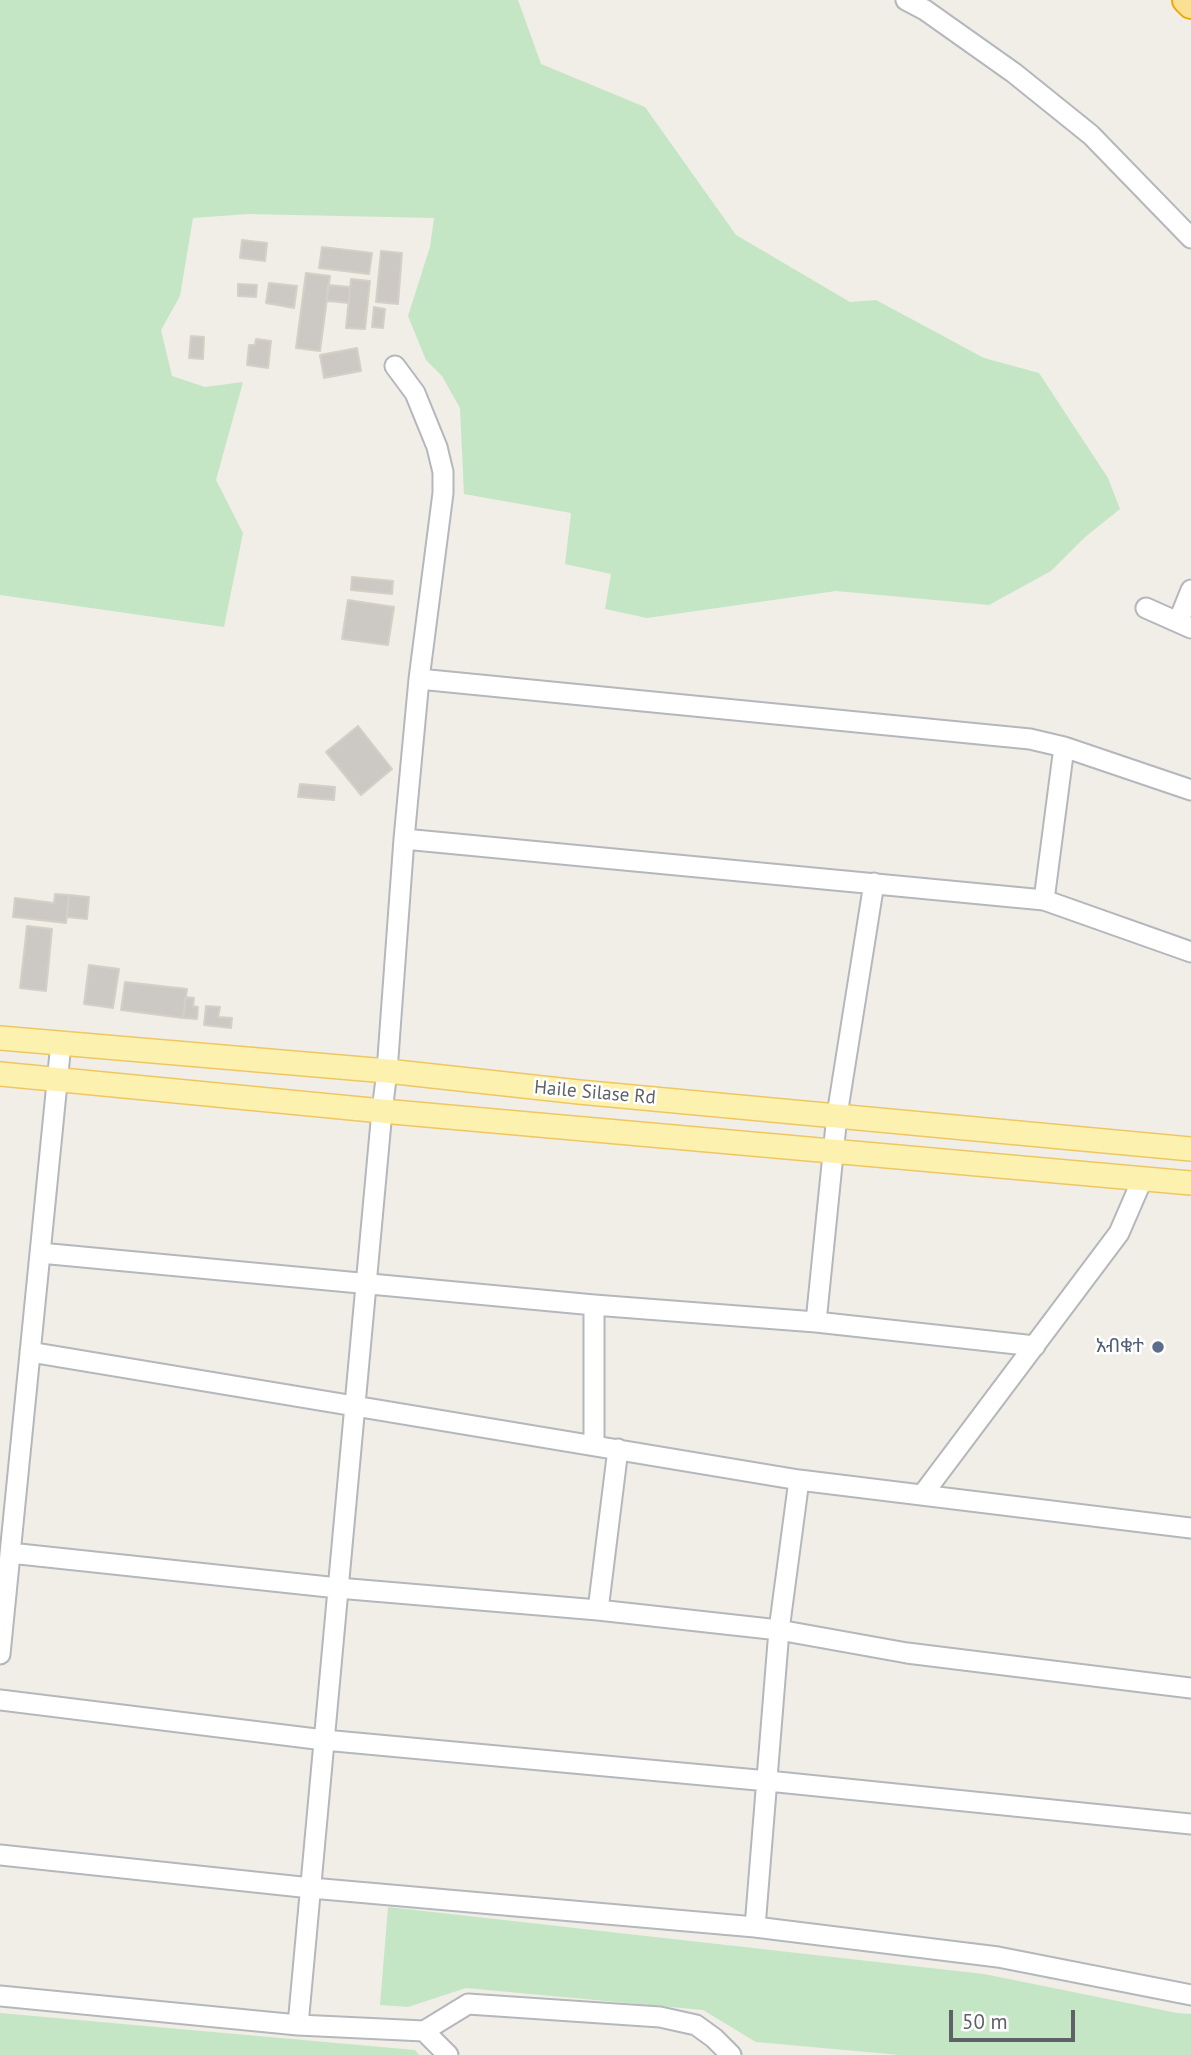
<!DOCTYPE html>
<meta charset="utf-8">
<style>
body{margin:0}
#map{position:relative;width:1191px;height:2055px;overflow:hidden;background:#f0eee7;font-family:"PT Sans",sans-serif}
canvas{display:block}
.scale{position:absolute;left:949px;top:2010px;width:126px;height:32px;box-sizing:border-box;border:4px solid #5e6266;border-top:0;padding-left:9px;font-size:21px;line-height:24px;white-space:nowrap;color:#5e6266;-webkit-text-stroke:5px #fff;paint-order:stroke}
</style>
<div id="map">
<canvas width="1191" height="2055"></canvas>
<div class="scale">50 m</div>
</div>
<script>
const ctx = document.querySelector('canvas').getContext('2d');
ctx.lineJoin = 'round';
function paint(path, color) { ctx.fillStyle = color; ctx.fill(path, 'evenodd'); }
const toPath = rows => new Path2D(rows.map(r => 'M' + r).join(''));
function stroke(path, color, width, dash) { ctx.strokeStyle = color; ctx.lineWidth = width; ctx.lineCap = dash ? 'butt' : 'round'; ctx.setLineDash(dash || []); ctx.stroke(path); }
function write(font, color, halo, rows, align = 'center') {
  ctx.font = font + ' "PT Sans","Noto Sans Ethiopic",sans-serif'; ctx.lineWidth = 5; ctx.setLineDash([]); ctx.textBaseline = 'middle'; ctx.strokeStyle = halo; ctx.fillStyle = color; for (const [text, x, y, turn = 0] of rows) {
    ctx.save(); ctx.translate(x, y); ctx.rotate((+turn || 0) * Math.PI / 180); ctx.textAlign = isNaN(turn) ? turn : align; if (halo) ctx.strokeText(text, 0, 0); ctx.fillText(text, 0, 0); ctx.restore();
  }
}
const green = toPath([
 [0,0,518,0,541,64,645,107,736,235,850,302,876,300,984,358,1039,373,1108,478,1120,509,1084,538,1051,571,989,605,836,591,647,618,605,609,611,574,565,564,571,513,464,494,460,408,442,376,426,360,408,316,430,247,434,218,248,214,193,218,180,296,161,330,172,376,205,387,243,382,216,480,243,533,224,627,0,595],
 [388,1907,984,1974,1177,2013,1191,2014,1191,2055,900,2055,756,2042,703,2010,466,1988,408,2007,380,2005],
 [0,2013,415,2050,419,2055,0,2055]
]);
const building = toPath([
 [242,240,267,243,265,261,240,258,242,240],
 [322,247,372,253,369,274,319,268,322,247],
 [381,251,402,253,398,304,376,302,381,251],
 [306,273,330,276,320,351,296,348,306,273],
 [351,279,370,281,365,329,346,328,351,279],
 [269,283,297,286,294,308,266,303,269,283],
 [238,284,257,285,256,297,238,296,238,284],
 [328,285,350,287,349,303,327,301,328,285],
 [374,307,385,309,383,328,372,327,374,307],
 [191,336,204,337,203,359,189,358,191,336],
 [256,339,271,341,268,368,247,365,249,345,255,345,256,339],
 [357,348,361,371,324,378,320,355,357,348],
 [352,577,393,581,392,594,351,590,352,577],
 [348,600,394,607,388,645,342,639,348,600],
 [358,726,392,769,361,795,326,752,358,726],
 [300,784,335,787,334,800,298,797,300,784],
 [55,894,69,895,66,923,13,917,15,898,54,903,55,894],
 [69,895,89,897,87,919,67,917,69,895],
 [27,926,52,929,46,991,20,988,27,926],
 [89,965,119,969,113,1008,84,1004,89,965],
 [125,982,187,989,183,1018,121,1010,125,982],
 [186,997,194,998,193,1006,198,1007,197,1019,183,1018,186,997],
 [206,1006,220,1007,218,1017,232,1018,231,1028,204,1025,206,1006]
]);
const minor = toPath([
 [906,0,925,10,1014,73,1091,135,1191,238],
 [1146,608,1191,628],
 [1178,622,1191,590],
 [419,679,1030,739,1064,747,1191,790],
 [404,839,1044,900,1191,952],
 [1044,900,1064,747],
 [40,1253,594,1305,816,1322,1035,1346],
 [594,1305,594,1445],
 [816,1322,837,1115,874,883],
 [30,1352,799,1480,1191,1528],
 [923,1494,1119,1233,1142,1180],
 [10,1553,338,1588,598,1610,779,1630,907,1653,1191,1688],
 [598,1610,618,1449],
 [0,1654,61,1043],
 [0,1700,324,1740,768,1781,1191,1824],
 [0,1855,311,1888,755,1927,998,1957,1191,1995],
 [755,1927,779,1630,799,1480],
 [0,1996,298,2025,424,2031,468,2004,660,2017,696,2025,714,2038,731,2055],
 [298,2025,382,1111,387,1071,404,839,419,679,443,493,443,472,437,447,415,393,395,366],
 [424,2031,448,2055]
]);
const major = toPath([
 [0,1038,387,1071,579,1092,1191,1149],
 [0,1074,382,1111,1191,1183]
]);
const highway = toPath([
 [1186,0,1191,5]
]);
const markers = [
 [1158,1347,7,"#5c6f8a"]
];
const streetNames = [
 ["Haile Silase Rd",595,1093,5]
];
const serviceNames = [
 ["አብቁተ",1144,1347]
];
paint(green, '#c4e6c4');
paint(building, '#ccc9c4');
stroke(building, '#d4d0c5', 2);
stroke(minor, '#b4b7bb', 23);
stroke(major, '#eec762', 26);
stroke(highway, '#f0a807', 30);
stroke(minor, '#fff', 19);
stroke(major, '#fdf1af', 23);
stroke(highway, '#fae093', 26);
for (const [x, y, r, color] of markers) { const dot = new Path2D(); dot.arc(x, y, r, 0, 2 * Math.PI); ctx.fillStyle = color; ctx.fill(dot); stroke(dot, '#fff', 2.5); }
write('19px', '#5e6266', '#fff', streetNames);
write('19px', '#4e5e75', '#fff', serviceNames, 'right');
</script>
